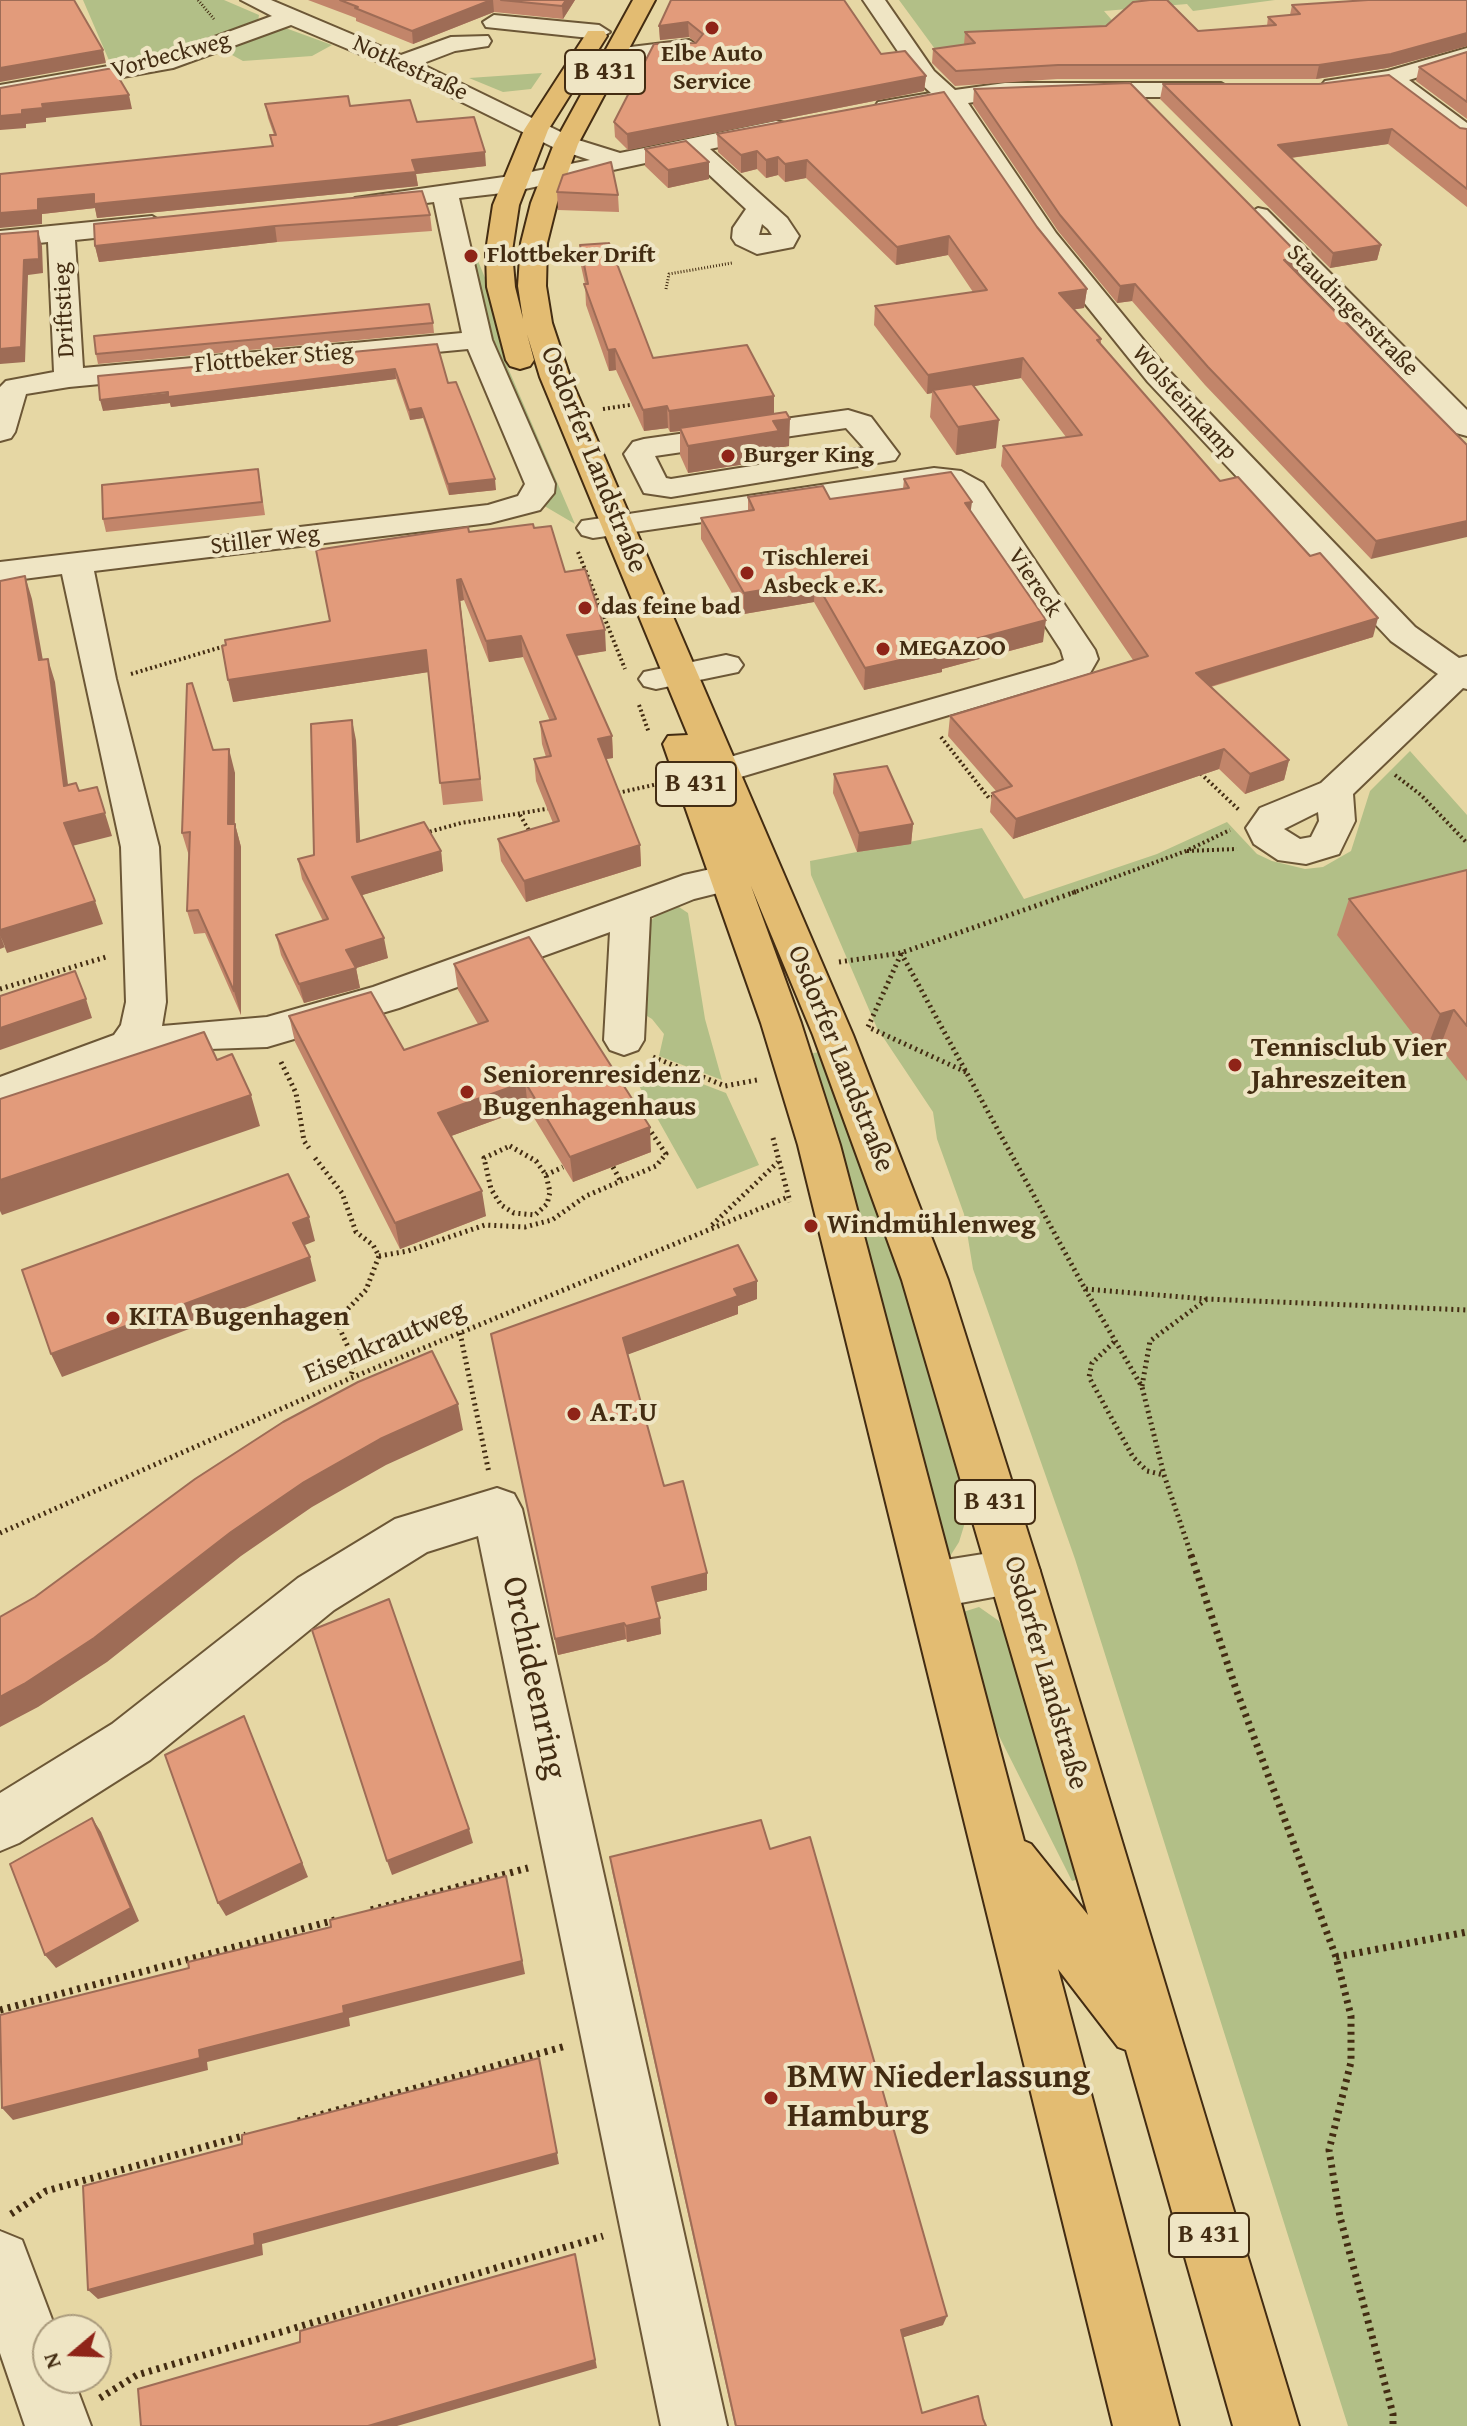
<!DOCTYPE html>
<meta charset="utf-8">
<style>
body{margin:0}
#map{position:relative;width:1467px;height:2426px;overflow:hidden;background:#e6d7a4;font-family:"Gentium Book Plus",serif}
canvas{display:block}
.north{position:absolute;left:32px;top:2314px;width:80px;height:80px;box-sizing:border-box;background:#efe5c4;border:2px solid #aa9b7d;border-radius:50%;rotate:251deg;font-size:22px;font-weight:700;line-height:32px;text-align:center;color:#432c12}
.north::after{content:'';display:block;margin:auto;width:28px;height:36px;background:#8f2418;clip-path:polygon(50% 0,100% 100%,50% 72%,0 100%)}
</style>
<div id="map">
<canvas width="1467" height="2426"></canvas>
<div class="north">N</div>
</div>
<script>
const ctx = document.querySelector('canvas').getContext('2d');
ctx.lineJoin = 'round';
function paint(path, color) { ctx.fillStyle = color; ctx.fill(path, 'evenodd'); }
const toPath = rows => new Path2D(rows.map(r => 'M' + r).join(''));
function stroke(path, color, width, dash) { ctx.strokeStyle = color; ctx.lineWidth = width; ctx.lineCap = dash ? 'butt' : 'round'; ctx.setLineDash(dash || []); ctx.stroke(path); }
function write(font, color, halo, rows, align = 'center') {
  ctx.font = font + ' "Gentium Book Plus",serif'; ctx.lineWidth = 8; ctx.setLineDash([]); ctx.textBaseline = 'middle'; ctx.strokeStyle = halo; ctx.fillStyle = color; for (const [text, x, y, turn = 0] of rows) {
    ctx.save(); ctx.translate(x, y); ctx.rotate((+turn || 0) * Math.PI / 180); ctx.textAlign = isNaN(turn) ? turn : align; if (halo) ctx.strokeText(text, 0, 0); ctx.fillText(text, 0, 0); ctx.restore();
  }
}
const green = toPath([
 [83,0,224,0,259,15,258,21,189,47,111,65],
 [899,0,1275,0,1193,11,1187,4,1104,11,1124,34,935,49],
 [280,26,332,45,312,56,243,61,223,50],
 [542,73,531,89,503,92,469,78],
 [478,261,488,285,508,368,575,524,541,504,491,353,468,262],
 [1410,751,1467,815,1467,2426,1348,2426,1075,1559,973,1269,964,1214,937,1139,933,1112,877,1028,811,875,810,861,982,828,1024,899,1157,854,1227,822,1257,854,1272,861,1305,869,1323,867,1351,851,1370,791],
 [673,903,688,913,705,1019,722,1080,659,1056,664,1034,652,1019,642,1013,640,951,650,921],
 [819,1052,911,1308,968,1498,967,1516,959,1542,949,1558,853,1190,809,1054],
 [661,1068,726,1093,759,1165,697,1189,638,1084],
 [979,1607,999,1621,1008,1639,1079,1879,1072,1881,997,1732,963,1612]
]);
const pathFar3 = toPath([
 [198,0,214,19],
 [666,289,669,274,732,263]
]);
const pathFar2 = toPath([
 [603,409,637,404],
 [578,552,625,669],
 [131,674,225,646],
 [639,705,649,733],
 [941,737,989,798,998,795],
 [1197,770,1239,810],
 [1395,775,1421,795,1467,843],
 [613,794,658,784],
 [520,815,531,834],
 [425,833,461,823,552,808],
 [1187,851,1237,849],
 [1072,893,1186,851,1230,830]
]);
const pathFar1 = toPath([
 [901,953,1085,1289,1207,1299,1467,1310],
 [901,954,868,1027,968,1073],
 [839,962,901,953,1078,891],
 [0,989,106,957],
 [653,1057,725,1086,757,1080],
 [281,1062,296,1093,304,1141,309,1148],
 [773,1138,790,1202],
 [510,1146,536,1161,546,1175,550,1192,547,1204,535,1215,514,1213,501,1205,491,1189,484,1158,510,1146],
 [315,1158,342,1193,356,1232,373,1245,379,1256,366,1290,341,1316,338,1325,354,1360,351,1377],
 [613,1167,620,1180],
 [546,1175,563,1167],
 [712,1225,778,1162],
 [379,1256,408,1251,485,1225,525,1227,552,1220,586,1196,656,1166,666,1154,647,1126],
 [1085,1289,1142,1387,1164,1475,1192,1557],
 [460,1333,489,1473],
 [1114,1342,1092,1363,1089,1377,1133,1457,1147,1471,1164,1475],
 [1142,1386,1150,1341,1207,1299],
 [0,1533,351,1378,788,1197]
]);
const path = toPath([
 [1191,1555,1236,1689,1336,1957,1351,2016,1351,2062,1329,2150,1340,2217,1393,2414,1393,2426],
 [371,1910,528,1868],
 [1336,1957,1467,1932],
 [0,2010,335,1920],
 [298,2121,566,2046],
 [11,2214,46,2191,246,2135],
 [100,2398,137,2375,603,2236]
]);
const minor = toPath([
 [241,0,271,0,401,55,451,37,488,36,491,41,488,46,455,51,421,64,575,139,620,153,776,121,785,123,788,128,785,133,710,149,787,218,799,236,793,247,757,254,736,244,732,238,733,228,746,209,687,154,511,192,459,198,492,340,555,484,554,493,540,510,490,523,94,571,116,679,159,847,166,1002,162,1026,267,1017,373,987,684,875,729,865,742,869,748,878,742,887,694,899,650,917,644,1040,638,1050,624,1055,610,1050,604,1040,610,932,399,1008,267,1047,209,1049,133,1059,0,1109,0,1077,114,1035,121,1025,126,1002,121,847,62,574,0,582,0,562,488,505,518,496,525,484,468,349,69,387,26,394,15,432,11,438,0,441,0,387,6,381,54,372,48,242,0,247,0,231,152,216,165,224,152,232,75,240,83,368,462,333,434,202,364,211,351,203,355,198,511,176,590,160,557,149,393,68,291,25,173,68,0,99,0,85,160,57,272,16,241,0],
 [762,224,768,229,772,235,759,235,762,224],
 [863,0,885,0,934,71,955,90,1005,83,1221,83,1233,90,1221,97,1005,97,968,103,1056,233,1168,370,1415,627,1459,658,1467,656,1467,689,1463,688,1353,794,1355,821,1339,854,1306,864,1278,860,1254,844,1246,828,1260,808,1321,783,1438,674,1391,641,1148,382,1037,244,949,111,944,106,887,114,878,112,875,107,878,102,931,93,918,81,863,0],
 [1318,812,1319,821,1311,837,1300,839,1284,829,1318,812],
 [494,15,599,25,610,32,599,39,486,27,483,22,494,15],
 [689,40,701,47,696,55,659,55,614,63,602,56,614,49,689,40],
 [1467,48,1467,62,1409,80,1467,123,1467,142,1458,140,1386,86,1333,93,1321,86,1325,81,1388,71,1467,48],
 [1258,208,1267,210,1467,410,1467,436,1456,433,1249,222,1245,216,1258,208],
 [848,410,871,417,899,454,895,460,671,497,644,493,624,454,633,442,644,439,848,410],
 [846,428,864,448,671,479,666,478,655,456,846,428],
 [934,468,961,471,983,483,1095,650,1098,659,1090,673,707,787,694,791,681,787,676,779,681,771,1055,664,1064,660,1061,650,961,496,943,487,593,538,582,535,577,528,582,521,934,468],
 [726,655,738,658,743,665,738,672,656,689,644,686,639,679,644,672,726,655],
 [497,1488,514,1494,522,1509,727,2426,661,2426,478,1536,427,1552,334,1610,150,1760,19,1843,0,1851,0,1793,112,1724,298,1578,395,1519,497,1488],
 [1015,1549,1033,1555,1040,1571,1033,1587,1015,1593,933,1608,915,1601,908,1585,915,1569,933,1562,1015,1549],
 [0,2231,22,2240,56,2330,48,2330,48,2378,73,2378,91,2426,25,2426,0,2353,0,2231]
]);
const major = toPath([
 [633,0,655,0,578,144,557,203,547,243,546,286,552,323,570,377,853,1035,948,1280,1040,1571,1299,2426,1233,2426,1126,2050,1118,2047,1058,1969,1179,2426,1113,2426,798,1145,761,1023,663,744,668,736,688,735,540,377,527,334,534,360,530,366,520,369,510,366,506,360,487,287,486,251,493,205,524,130,588,31,604,31,607,36,548,130,519,205,512,251,515,287,523,319,518,286,521,243,531,203,554,144,633,0],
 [751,886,813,1035,902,1280,1088,1915,1031,1844,1024,1841,840,1145,801,1023,751,886]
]);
const wall = toPath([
 [308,0,575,0,563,19,494,12,413,44,356,21,356,18],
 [671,0,881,54,926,76,924,91,628,150,615,137,614,122,696,43,689,37,660,40,659,26],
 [1467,0,1467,46,1387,68,1316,79,1057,79,955,86,932,63,933,49,964,45,965,32,1198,31,1267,26,1268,17,1290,15,1292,5],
 [1467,52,1467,119,1416,81,1419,67],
 [1163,84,1467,129,1467,207,1388,144,1291,158,1381,245,1377,260,1330,268,1160,99],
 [974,89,1298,274,1467,445,1371,559,1205,385,1132,301,1117,303,1058,231,973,105],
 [265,104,350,106,417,122,486,166,416,174,418,186,97,218,95,208,42,214,42,224,0,174,272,146,274,135,268,118],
 [717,134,1037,227,1087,289,1084,308,1074,309,1101,339,1101,344,1220,481,1373,637,1211,687,1289,760,1284,780,1245,794,1219,769,1013,839,990,812,992,793,996,791,948,736,950,716,1133,660,1001,466,1003,446,1066,437,1021,378,974,386,996,448,956,455,930,417,932,393,927,394,874,325,875,306,973,292,948,255,896,265,806,178,785,182,778,175,766,178,757,169,741,173,718,152],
 [645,149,709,162,709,179,668,188,645,166],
 [557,192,618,195,619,212,558,210],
 [430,215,432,231,277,242,99,262,95,246,94,224],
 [580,245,653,358,774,396,774,414,789,446,778,448,778,459,688,473,680,455,680,431,670,432,668,428,644,431,616,370,609,371,586,305,585,284,581,266],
 [433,323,434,333,98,364,96,354],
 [437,344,448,383,496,490,449,495,423,418,410,420,396,379,171,407,170,403,103,411],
 [258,469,265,515,106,532,103,519],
 [904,479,971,512,1043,642,942,669,942,672,864,690,814,602,744,614,701,539,701,518,748,511,748,497,830,499,903,489],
 [534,528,565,572,606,651,576,656,612,736,613,758,606,759,640,845,641,866,526,902,501,861,498,839,553,823,536,781,534,759,546,757,542,744,540,722,550,721,523,657,489,662,464,600,460,601,483,801,443,805,428,672,233,702,330,621,469,532],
 [356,740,360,841,441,851,443,871,362,895,388,958,356,968,360,988,304,1003,281,955,276,935,323,921,302,879,298,859,314,855],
 [213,750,235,773,235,824,241,847,241,1015,205,933,194,934,187,911,189,856,182,833],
 [834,774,913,824,911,844,857,852,833,793],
 [1467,870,1467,1081,1440,1047,1426,1051,1337,935,1349,899],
 [454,964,651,1152,573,1182,528,1108,451,1136,486,1216,400,1249,295,1042,289,1016,404,1050,478,1024,458,990],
 [757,1299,738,1306,738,1314,628,1354,664,1486,707,1590,656,1602,661,1634,627,1642,626,1639,558,1655,491,1334],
 [770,1849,943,2325,903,2337,922,2413,983,2419,986,2426,735,2426,612,1871,610,1857]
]);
const shadedWall = toPath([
 [491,0,493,0,494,12,413,44,412,31],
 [566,0,575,0,563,19,562,6],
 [688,22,689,37,660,40,659,26],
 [1467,33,1467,46,1387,68,1316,79,1319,65],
 [103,50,106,63,0,82,0,68],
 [926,76,924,91,628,150,627,134],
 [129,95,132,109,46,118,46,122,26,124,26,128,0,130,0,116,42,104],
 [1392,129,1388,144,1275,160,1278,145],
 [757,151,757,169,741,173,741,155],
 [485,152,486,166,416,174,418,186,97,218,95,208,42,214,42,224,0,228,0,213,38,199],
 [778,157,778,175,766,178,766,160],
 [807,160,806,178,785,182,785,164],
 [709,162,709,179,668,188,668,170],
 [275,226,277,242,99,262,95,246],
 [38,231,42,246,43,273,28,275,25,362,0,364,0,349,24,260],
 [949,236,948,255,896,265,897,247],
 [1381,245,1377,260,1330,268,1333,253],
 [1301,257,1298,274,1284,260],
 [1135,284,1132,301,1117,303,1120,286],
 [1087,289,1084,308,1056,312,1059,293],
 [615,349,616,370,609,371,608,350],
 [1023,358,1021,378,935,393,933,390,932,393,927,394,928,375],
 [395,369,396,379,171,407,170,403,103,411,100,400],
 [774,396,774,418,680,428,680,431,670,432,669,411],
 [667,406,668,428,644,431,643,410],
 [421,408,423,418,410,420,409,410],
 [790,419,789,446,778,448,778,459,688,473,688,446,773,421],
 [999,420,996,448,956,455,958,427],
 [495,479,496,490,449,495,448,484],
 [972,502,969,523,965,503],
 [1467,521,1467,537,1371,559,1376,541],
 [25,576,32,599,47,683,39,660],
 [461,579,464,600,460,601,483,801,457,580],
 [815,581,814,602,744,614,744,593],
 [1378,618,1373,637,1192,692,1196,673],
 [1046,620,1043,642,942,669,942,672,864,690,865,668],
 [605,630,606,651,568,657,567,635],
 [521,636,523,657,489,662,486,641],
 [426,650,429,672,233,702,228,680],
 [48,659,55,682,71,808,64,786],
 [352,720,356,740,361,861,357,842],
 [612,736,613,758,599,760,598,739],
 [229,749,235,773,234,848,228,824],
 [1224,749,1219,769,1013,839,1016,819],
 [1289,760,1284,780,1245,794,1250,774],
 [97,787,112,836,72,846,64,823],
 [235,824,241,847,241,1015,234,991],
 [913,824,911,844,857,852,859,833],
 [640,845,641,866,526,902,524,881],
 [441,851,443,871,356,897,352,877],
 [95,901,103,924,7,953,0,935,0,930],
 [0,935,5,947,0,949],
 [384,938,388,958,350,970,346,950],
 [356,968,360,988,304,1003,299,984],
 [86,999,92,1018,0,1050,0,1028],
 [1454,1010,1440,1047,1426,1051,1440,1014],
 [525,1082,528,1108,443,1139,438,1113],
 [251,1095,260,1126,2,1215,0,1211,0,1180],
 [650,1127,651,1152,573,1182,570,1157],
 [482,1191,486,1216,400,1249,395,1223],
 [309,1217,315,1241,300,1247,293,1223],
 [310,1257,316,1281,62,1377,51,1354],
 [757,1281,757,1299,738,1306,738,1314,624,1356,623,1338,734,1289],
 [458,1404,463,1430,386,1465,312,1507,241,1556,107,1662,38,1707,0,1727,0,1697,231,1532,304,1482,380,1439],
 [707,1573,707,1590,653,1603,652,1587],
 [660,1618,661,1634,627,1642,626,1626],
 [624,1623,626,1639,558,1655,555,1639],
 [244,1716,308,1877,226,1916,218,1903],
 [92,1818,101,1832,139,1921,56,1968,45,1955],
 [469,1829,473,1843,392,1875,387,1861],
 [506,1876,525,1974,349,2018,350,2026,207,2062,208,2070,13,2120,2,2108,199,2050,343,2006],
 [539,2058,559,2164,262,2244,263,2255,98,2299,88,2290,254,2234],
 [575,2254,597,2368,397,2426,368,2426],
 [947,2316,943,2325,898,2339,901,2330]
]);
const building = toPath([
 [0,0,74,0,103,50,0,68,0,0],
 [340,0,491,0,412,31,355,8,358,7,340,0],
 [501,0,566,0,562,6,501,0],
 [671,0,844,0,881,54,905,51,926,76,627,134,614,122,654,44,696,43,703,34,688,22,659,26,671,0],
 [1150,0,1167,0,1198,31,1276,25,1268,17,1300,14,1292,5,1368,0,1467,0,1467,33,1391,54,1319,65,1058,65,956,71,933,49,975,43,965,32,1106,26,1133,2,1150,0],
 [1467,52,1467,102,1419,67,1467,52],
 [113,68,129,95,42,104,43,108,22,110,22,114,0,116,0,88,113,68],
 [1389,75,1460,128,1467,129,1467,189,1392,129,1278,145,1381,245,1333,253,1163,84,1319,84,1389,75],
 [1130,83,1301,257,1284,260,1467,445,1467,521,1376,541,1208,367,1135,284,1120,286,1060,215,974,89,1130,83],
 [944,92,1037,227,1087,289,1059,293,1101,339,1097,340,1220,481,1238,477,1310,556,1320,553,1378,618,1196,673,1289,760,1250,774,1224,749,1016,819,992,793,1012,786,950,716,1148,656,1003,446,1082,435,1023,358,928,375,875,306,987,290,949,236,897,247,807,160,785,164,778,157,766,160,757,151,741,155,717,134,944,92],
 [348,96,350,106,410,100,417,122,474,117,485,152,412,160,416,172,94,204,94,194,38,199,38,210,0,213,0,174,273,146,270,135,276,135,265,104,348,96],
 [686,141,709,162,668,170,645,149,686,141],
 [611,162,618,195,557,192,563,175,611,162],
 [422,191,430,215,275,226,95,246,94,224,422,191],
 [38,231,39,259,24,260,21,347,0,349,0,234,38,231],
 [609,243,653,358,747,345,774,396,669,411,667,406,643,410,615,349,608,350,584,284,588,284,580,245,609,243],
 [429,304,433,323,96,354,94,336,429,304],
 [437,344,448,383,456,382,495,479,448,484,421,408,409,410,395,369,168,397,168,392,100,400,98,376,437,344],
 [972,384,999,420,958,427,933,390,972,384],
 [786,412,790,419,773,421,779,431,688,446,680,428,786,412],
 [258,469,262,502,103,519,102,485,258,469],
 [951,472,972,502,965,503,1046,620,942,648,944,650,865,668,815,581,744,593,701,518,754,510,748,497,823,486,830,499,909,488,904,479,951,472],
 [533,524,534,528,551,526,565,572,585,569,605,630,567,635,612,736,598,739,640,845,524,881,498,839,559,821,534,759,551,756,540,722,556,719,521,636,486,641,461,579,457,580,480,779,440,783,426,650,228,680,222,646,226,645,225,640,330,621,316,550,468,527,469,532,533,524],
 [25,576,39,660,48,659,64,786,76,783,79,791,97,787,105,813,64,823,95,901,0,930,0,581,25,576],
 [192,683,213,750,229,749,228,824,235,824,234,991,198,910,187,911,190,832,182,833,187,684,192,683],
 [352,720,357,842,424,822,441,851,352,877,384,938,346,950,356,968,299,984,276,935,328,919,298,859,314,855,311,724,352,720],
 [887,766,913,824,859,833,834,774,887,766],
 [1467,870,1467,1026,1454,1010,1440,1014,1349,899,1467,870],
 [529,937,650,1127,570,1157,525,1082,438,1113,482,1191,395,1223,289,1016,371,992,404,1050,488,1021,454,964,529,937],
 [75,971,86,999,0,1028,0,996,75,971],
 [204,1032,217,1060,232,1054,251,1095,0,1180,0,1099,204,1032],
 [288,1174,309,1217,293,1223,310,1257,51,1354,22,1270,288,1174],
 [738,1245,757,1281,734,1289,738,1296,623,1338,664,1486,683,1481,707,1573,652,1587,660,1618,626,1626,624,1623,555,1639,491,1334,738,1245],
 [432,1351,458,1404,380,1439,304,1482,231,1532,94,1638,24,1684,0,1697,0,1617,35,1597,195,1479,283,1422,358,1382,432,1351],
 [389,1599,469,1829,387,1861,312,1630,389,1599],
 [244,1716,302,1863,218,1903,165,1755,244,1716],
 [92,1818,131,1908,45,1955,10,1864,92,1818],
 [761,1820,770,1849,810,1837,947,2316,901,2330,922,2413,978,2396,983,2419,986,2426,736,2426,610,1857,761,1820],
 [506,1876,522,1961,343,2006,344,2013,199,2050,200,2058,2,2108,0,2015,189,1968,188,1962,331,1927,330,1920,506,1876],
 [539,2058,557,2153,254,2234,255,2245,88,2290,83,2186,242,2144,242,2135,539,2058],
 [575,2254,595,2360,368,2426,141,2426,138,2389,300,2342,300,2331,575,2254]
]);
const markers = [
 [712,28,8,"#8f2418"],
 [471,256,8,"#8f2418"],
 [728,456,8,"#8f2418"],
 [747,573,8,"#8f2418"],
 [585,608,8,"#8f2418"],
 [883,649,8,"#8f2418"],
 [1235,1065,8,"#8f2418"],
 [467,1092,8,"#8f2418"],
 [811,1226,8,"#8f2418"],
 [113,1318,8,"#8f2418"],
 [574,1414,8,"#8f2418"],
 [771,2098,8,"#8f2418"]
];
const farPoinames = [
 ["Elbe Auto",712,55,"center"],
 ["Service",712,83,"center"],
 ["Flottbeker Drift",487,256],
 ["Burger King",744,456],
 ["Tischlerei",763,559],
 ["Asbeck e.K.",763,587],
 ["das feine bad",601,608],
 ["MEGAZOO",899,649]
];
const farStreetnames = [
 ["Vorbeckweg",171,56,-15],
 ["Notkestraße",410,69,25],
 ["Driftstieg",65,310,-93],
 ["Staudingerstraße",1352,311,45],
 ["Flottbeker Stieg",274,359,-5],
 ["Wolsteinkamp",1184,403,48],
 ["Stiller Weg",265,541,-7],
 ["Viereck",1034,583,56]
];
const shields = [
 [605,72,80],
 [696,784,80],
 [995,1502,80],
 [1209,2235,80]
];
const shieldNames = [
 ["B 431",605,72],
 ["B 431",696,784],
 ["B 431",995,1502],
 ["B 431",1209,2235]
];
const streetNames = [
 ["Osdorfer Landstraße",593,460,68],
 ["Osdorfer Landstraße",840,1059,68],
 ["Eisenkrautweg",385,1343,-23],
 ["Osdorfer Landstraße",1045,1673,74]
];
const poiNames = [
 ["Tennisclub Vier",1251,1049],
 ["Jahreszeiten",1251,1081],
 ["Seniorenresidenz",483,1076],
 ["Bugenhagenhaus",483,1108],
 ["Windmühlenweg",827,1226],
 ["KITA Bugenhagen",129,1318],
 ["A.T.U",590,1414]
];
const nearStreetnames = [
 ["Orchideenring",533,1678,78]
];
const nearPoinames = [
 ["BMW Niederlassung",787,2078],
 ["Hamburg",787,2117]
];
paint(green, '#b2bf87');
stroke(minor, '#6c5736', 4);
stroke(major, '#432c12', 4);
stroke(pathFar3, '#432c12', 3, [1, 2]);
stroke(pathFar2, '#432c12', 4, [2, 3]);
stroke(pathFar1, '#432c12', 5, [2, 4]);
stroke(path, '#432c12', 7, [3, 5]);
paint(minor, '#efe5c4');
paint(major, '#e3bc72');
paint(wall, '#c2856a');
paint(shadedWall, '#9e6c56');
paint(building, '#e29b7b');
stroke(building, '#9e6c56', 2);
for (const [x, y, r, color] of markers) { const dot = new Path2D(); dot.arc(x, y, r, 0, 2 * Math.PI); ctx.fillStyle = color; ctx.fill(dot); stroke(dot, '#efe5c4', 3); }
write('bold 24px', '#432c12', '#efe5c4', farPoinames, 'left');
write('24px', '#432c12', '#efe5c4', farStreetnames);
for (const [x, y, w] of shields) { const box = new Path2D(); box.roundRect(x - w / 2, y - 22, w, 44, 6); ctx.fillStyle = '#efe5c4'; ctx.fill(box); stroke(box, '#432c12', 2); }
write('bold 26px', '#432c12', null, shieldNames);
write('28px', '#432c12', '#efe5c4', streetNames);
write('bold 28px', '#432c12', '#efe5c4', poiNames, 'left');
write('34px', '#432c12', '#efe5c4', nearStreetnames);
write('bold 34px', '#432c12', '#efe5c4', nearPoinames, 'left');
</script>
